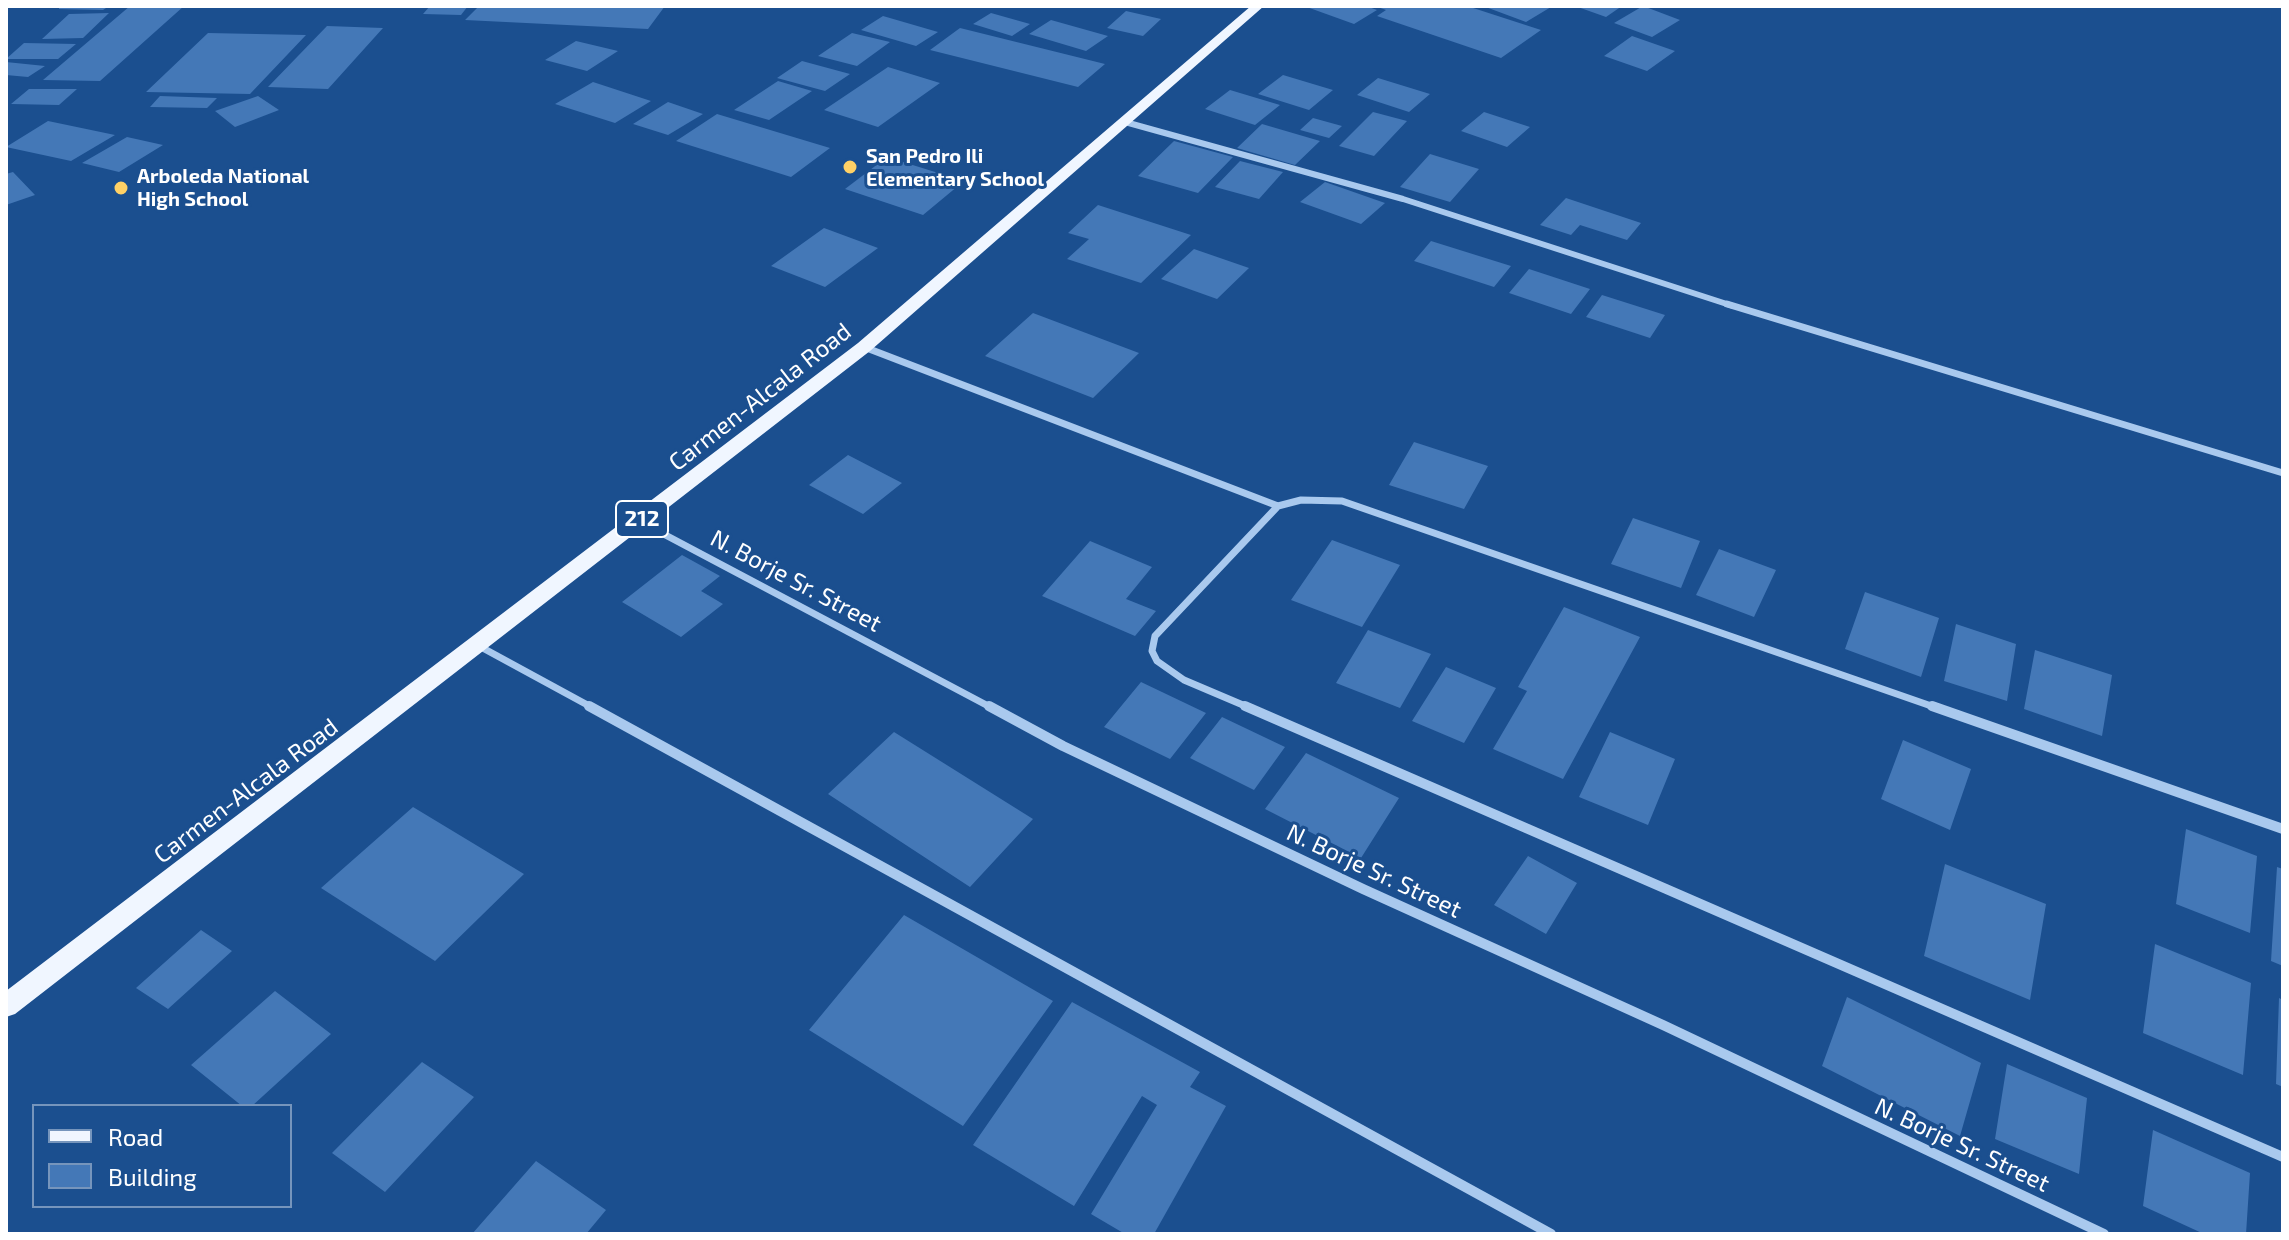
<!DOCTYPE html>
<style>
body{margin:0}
#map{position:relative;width:2289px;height:1240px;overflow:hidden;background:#1b4f8f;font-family:"Exo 2",sans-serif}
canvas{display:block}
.frame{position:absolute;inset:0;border:8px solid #fff;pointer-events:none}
.legend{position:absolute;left:32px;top:1104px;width:260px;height:104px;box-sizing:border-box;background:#1b4f8f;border:2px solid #7695bc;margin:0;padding:10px 14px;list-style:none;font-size:24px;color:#fff}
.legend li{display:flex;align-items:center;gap:16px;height:40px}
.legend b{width:40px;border:2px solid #7695bc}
</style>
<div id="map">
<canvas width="2289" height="1240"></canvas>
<div class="frame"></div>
<ul class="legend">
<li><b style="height:10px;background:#f0f6ff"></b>Road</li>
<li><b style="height:22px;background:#4478b7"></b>Building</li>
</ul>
</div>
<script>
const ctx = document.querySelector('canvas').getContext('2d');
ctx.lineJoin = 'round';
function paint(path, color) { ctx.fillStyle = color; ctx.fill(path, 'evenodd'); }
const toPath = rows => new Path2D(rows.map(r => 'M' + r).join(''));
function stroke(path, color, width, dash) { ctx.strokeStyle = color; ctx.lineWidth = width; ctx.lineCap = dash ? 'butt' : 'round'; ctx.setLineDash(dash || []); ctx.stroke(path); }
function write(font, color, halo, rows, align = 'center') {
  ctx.font = font + ' "Exo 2",sans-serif'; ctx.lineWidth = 6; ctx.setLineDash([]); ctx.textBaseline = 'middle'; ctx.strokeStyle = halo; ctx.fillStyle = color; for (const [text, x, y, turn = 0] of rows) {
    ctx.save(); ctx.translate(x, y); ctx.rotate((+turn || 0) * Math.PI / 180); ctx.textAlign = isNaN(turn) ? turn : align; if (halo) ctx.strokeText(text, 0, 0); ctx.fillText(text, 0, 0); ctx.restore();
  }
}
const building = toPath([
 [59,6,109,6,103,10,59,9],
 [130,6,184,6,100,81,43,80],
 [430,6,468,6,461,15,423,14],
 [479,6,665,6,648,29,465,20],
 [1304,6,1366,6,1377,10,1354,24],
 [1375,6,1467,6,1541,30,1501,58,1377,16,1386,10],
 [1483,6,1548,6,1551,7,1526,22],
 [1575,6,1622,6,1606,17],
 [1643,6,1680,20,1652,37,1614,23],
 [1126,11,1161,19,1143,36,1107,28],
 [109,13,83,38,42,39,69,14],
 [991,13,1030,24,1012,36,973,24],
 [883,16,938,32,916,46,861,30],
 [1051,20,1108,36,1086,51,1029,34],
 [327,26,383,28,328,89,268,87],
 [960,28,1105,64,1078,87,930,50],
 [208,33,306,35,250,94,146,92],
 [852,33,890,42,857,66,818,56],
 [1632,36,1675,51,1647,71,1604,56],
 [576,41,618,51,587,71,545,60],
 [24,43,76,44,58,59,6,59],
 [802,61,850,74,825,91,777,78],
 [6,62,45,66,28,77,6,75],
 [888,67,940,83,878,127,824,110],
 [1283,75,1333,90,1309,110,1258,94],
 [1378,78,1430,94,1409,112,1357,95],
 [778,81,812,91,769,120,734,110],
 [593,82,651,101,615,123,555,104],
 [29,89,77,89,59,105,11,104],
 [1230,90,1280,105,1255,125,1205,109],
 [160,96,217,98,207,108,150,107],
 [258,96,279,110,235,127,215,111],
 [668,102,703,114,668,135,633,124],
 [1373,112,1407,121,1374,156,1339,146],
 [1484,112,1530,127,1507,147,1461,131],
 [717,114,830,148,791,177,676,141],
 [1313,118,1342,126,1329,138,1300,130],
 [48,121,115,135,71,161,6,147],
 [1262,124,1320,141,1295,165,1237,148],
 [127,137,163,145,119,172,82,163],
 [1174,141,1233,157,1198,193,1138,176],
 [1430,154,1479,169,1450,202,1400,187],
 [887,157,964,181,923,215,845,189],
 [1240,161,1283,172,1259,199,1215,187],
 [13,172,35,195,6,205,6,174],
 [1325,182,1385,203,1361,224,1300,202],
 [1566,198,1641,223,1627,240,1580,225,1571,235,1540,225],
 [1098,205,1191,235,1141,283,1067,259,1089,239,1068,233],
 [824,228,878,248,825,287,771,266],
 [1431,241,1511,266,1494,287,1414,261],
 [1194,249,1249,268,1217,299,1161,279],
 [1529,269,1590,289,1571,314,1509,293],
 [1602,295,1665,315,1650,338,1586,317],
 [1033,313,1139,353,1093,398,985,356],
 [1414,442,1488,466,1464,509,1389,485],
 [848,455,902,483,863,514,809,485],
 [1633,518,1700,541,1681,588,1611,564],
 [1332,540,1400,565,1362,627,1291,600],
 [1090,541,1152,567,1126,599,1156,611,1135,636,1042,596],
 [1719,549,1776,570,1754,617,1696,595],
 [682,555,720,576,701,591,723,604,681,637,622,602],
 [1865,592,1939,618,1921,677,1845,649],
 [1564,607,1640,637,1563,779,1493,749,1527,691,1518,687],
 [1956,624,2016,644,2007,701,1944,681],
 [1368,630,1431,654,1400,708,1336,683],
 [2035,650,2112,675,2102,736,2024,709],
 [1446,667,1496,688,1464,743,1412,721],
 [1141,682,1206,713,1170,759,1104,727],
 [1222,717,1285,747,1254,790,1190,758],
 [894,732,1033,819,970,887,828,794],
 [1610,732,1675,759,1648,825,1579,797],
 [1903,740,1971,769,1950,830,1881,799],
 [1306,753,1399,798,1361,858,1265,809],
 [413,807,524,874,435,961,321,888],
 [2186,829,2257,856,2250,933,2176,904],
 [1528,856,1577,883,1546,934,1494,905],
 [1945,864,2046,904,2030,1000,1924,956],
 [2277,867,2283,869,2283,966,2271,961],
 [904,915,1053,1001,963,1126,809,1030],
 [201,930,232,951,168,1009,136,988],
 [2155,944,2251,983,2243,1075,2143,1033],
 [275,991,331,1034,252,1106,242,1106,191,1065],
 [1847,997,1981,1063,1960,1136,1822,1066],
 [2279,998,2283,1000,2283,1087,2276,1084],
 [1072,1002,1200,1072,1190,1087,1226,1106,1154,1234,1125,1234,1091,1214,1157,1105,1142,1096,1074,1206,973,1145],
 [422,1062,474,1097,385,1192,332,1153],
 [2007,1064,2087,1098,2079,1174,1995,1139],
 [2153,1130,2250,1173,2246,1234,2204,1234,2143,1206],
 [536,1161,606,1210,586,1234,472,1234]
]);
const streetFar2 = toPath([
 [1125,122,1403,199,1733,306]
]);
const streetFar1 = toPath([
 [1727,304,2283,473],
 [864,347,1278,506],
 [639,521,992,708],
 [479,646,593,708],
 [1250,708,1184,680,1157,661,1152,651,1155,636,1278,506,1301,500,1342,501,1937,708]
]);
const street = toPath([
 [589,706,1551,1234],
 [989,706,1063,746,1363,889,1663,1025,2104,1234],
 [1245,706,2283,1157],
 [1932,706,2283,829]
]);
const primary = toPath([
 [1251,6,1264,6,870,351,15,1014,6,1017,6,991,858,343,1251,6]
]);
const markers = [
 [850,167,8,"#ffd166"],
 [121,188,8,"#ffd166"]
];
const farPoinames = [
 ["San Pedro Ili",866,156],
 ["Elementary School",866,179],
 ["Arboleda National",137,176],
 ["High School",137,199]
];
const shields = [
 [642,519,52]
];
const shieldNames = [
 ["212",642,519]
];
const streetNames = [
 ["Carmen-Alcala Road",760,397,-38],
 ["N. Borje Sr. Street",796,581,28],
 ["Carmen-Alcala Road",246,791,-37],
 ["N. Borje Sr. Street",1374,871,25],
 ["N. Borje Sr. Street",1962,1145,25]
];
paint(building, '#4478b7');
stroke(streetFar2, '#a9c9ee', 6);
stroke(streetFar1, '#a9c9ee', 7);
stroke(street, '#a9c9ee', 10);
paint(primary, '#f0f6ff');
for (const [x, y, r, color] of markers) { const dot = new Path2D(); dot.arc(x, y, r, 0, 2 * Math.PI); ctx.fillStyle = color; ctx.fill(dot); stroke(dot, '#1b4f8f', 3); }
write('bold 20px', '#fff', '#1b4f8f', farPoinames, 'left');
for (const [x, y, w] of shields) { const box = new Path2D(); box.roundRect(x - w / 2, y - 18, w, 36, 6); ctx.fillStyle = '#1b4f8f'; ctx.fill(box); stroke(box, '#fff', 2); }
write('bold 22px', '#fff', null, shieldNames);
write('24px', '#fff', '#1b4f8f', streetNames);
</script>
